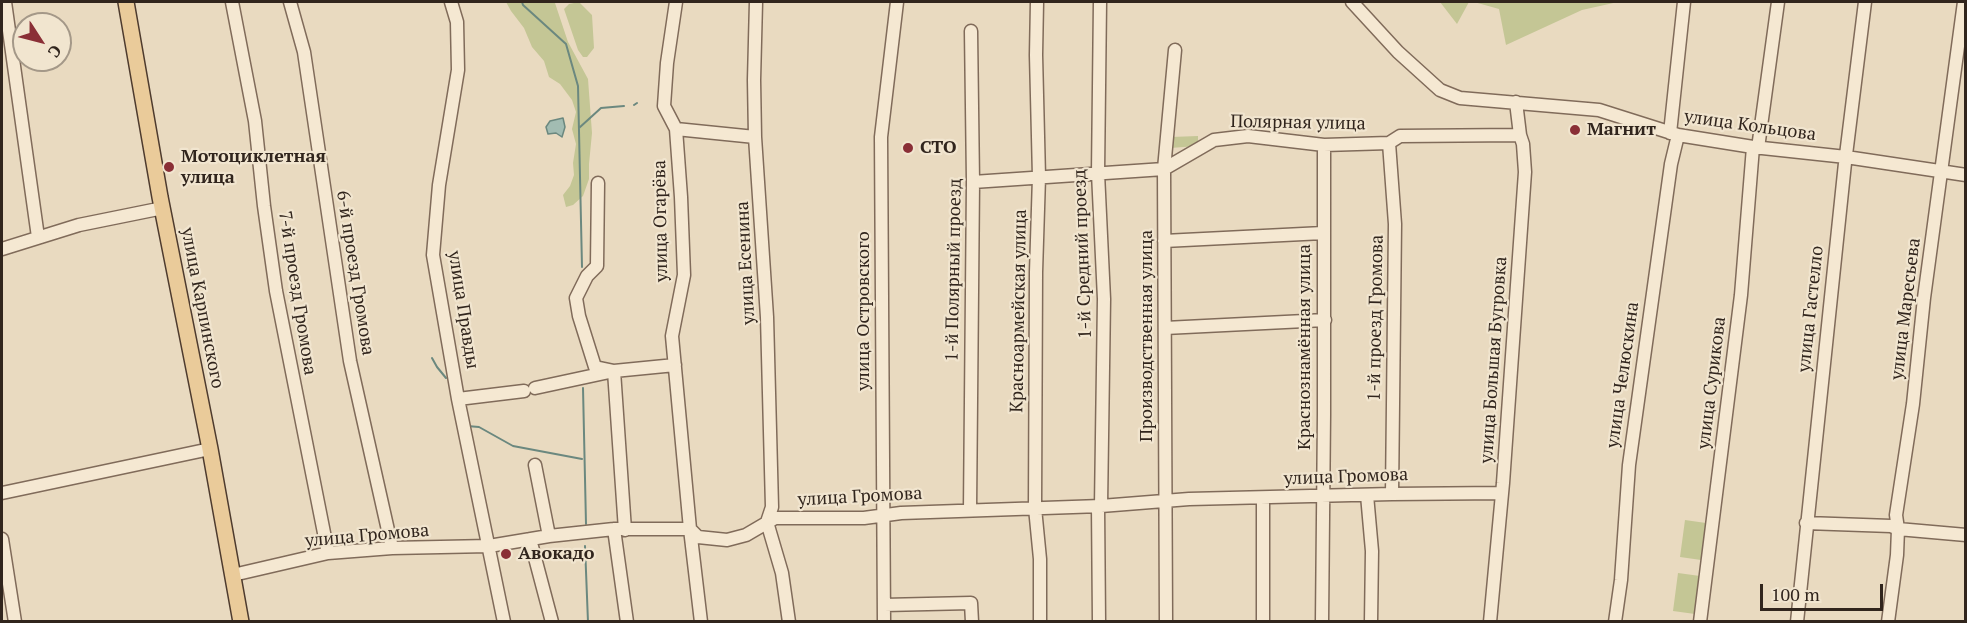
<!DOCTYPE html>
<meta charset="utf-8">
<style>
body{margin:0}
#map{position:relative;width:1967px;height:623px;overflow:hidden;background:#e9dac0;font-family:"PT Serif",serif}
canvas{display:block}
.frame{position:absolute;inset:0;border:3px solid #31251d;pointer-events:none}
.north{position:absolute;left:12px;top:12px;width:60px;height:60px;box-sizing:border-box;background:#f1e5cf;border:2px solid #a49888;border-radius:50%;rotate:126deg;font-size:16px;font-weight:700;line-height:24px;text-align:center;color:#31251d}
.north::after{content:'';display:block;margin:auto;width:21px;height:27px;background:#8a2f36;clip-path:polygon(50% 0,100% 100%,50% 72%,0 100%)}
.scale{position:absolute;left:1760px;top:584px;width:123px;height:27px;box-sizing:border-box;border:3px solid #31251d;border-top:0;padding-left:8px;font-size:18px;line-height:21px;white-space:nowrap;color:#31251d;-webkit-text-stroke:4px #f1e5cf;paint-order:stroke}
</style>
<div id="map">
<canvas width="1967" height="623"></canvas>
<div class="frame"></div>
<div class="north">С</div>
<div class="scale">100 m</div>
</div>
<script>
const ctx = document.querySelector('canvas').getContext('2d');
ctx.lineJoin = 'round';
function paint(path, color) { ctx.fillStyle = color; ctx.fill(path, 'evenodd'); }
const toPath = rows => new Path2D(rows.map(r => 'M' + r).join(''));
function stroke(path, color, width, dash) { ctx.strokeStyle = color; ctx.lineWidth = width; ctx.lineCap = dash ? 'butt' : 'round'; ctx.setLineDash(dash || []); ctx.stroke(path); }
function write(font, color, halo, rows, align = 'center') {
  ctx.font = font + ' "PT Serif",serif'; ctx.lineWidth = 4.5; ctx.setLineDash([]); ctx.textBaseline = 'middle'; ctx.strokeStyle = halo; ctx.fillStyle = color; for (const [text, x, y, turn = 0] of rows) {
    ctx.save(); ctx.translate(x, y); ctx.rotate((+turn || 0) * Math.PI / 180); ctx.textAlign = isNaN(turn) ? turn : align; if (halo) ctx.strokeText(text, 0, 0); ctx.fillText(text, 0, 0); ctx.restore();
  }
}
const green = toPath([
 [506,2,555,3,568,42,588,79,592,133,589,164,589,179,583,196,573,205,566,207,563,195,570,186,574,175,573,163,576,144,572,129,576,112,572,100,560,84,549,77,544,61,532,47,524,28,511,11],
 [579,2,592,15,594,48,587,57,583,57,578,50,564,9,569,4],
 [1440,2,1469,2,1457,24],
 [1474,2,1618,2,1582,10,1506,45,1499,9],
 [1198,136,1198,146,1170,148,1171,137],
 [1685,520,1706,523,1701,560,1680,557],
 [1678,573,1700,576,1695,614,1673,611]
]);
const water = toPath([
 [563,118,565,127,562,137,556,133,548,134,546,127,550,121,563,118]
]);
const stream = toPath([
 [522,2,523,5,566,44,578,86,582,267],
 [634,105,637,103],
 [579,128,601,108,624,106],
 [432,358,437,367,446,378],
 [583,388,586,524],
 [467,426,479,427,513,446,582,459],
 [585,546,588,622]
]);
const minor = toPath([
 [5,2,38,237],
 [232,2,255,121,264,206,276,291,328,553],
 [290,2,304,52,350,361,392,548],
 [451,2,457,22,458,70,439,185,433,255,458,399,504,622],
 [676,2,667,63,664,106,676,129,681,197,684,275,672,336,690,529,701,622],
 [756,2,754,80,755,137,767,317,772,507,767,522,782,573,789,622],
 [1037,2,1036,55,1039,177,1036,272,1035,508,1040,559,1040,622],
 [1100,2,1098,173,1104,299,1101,506],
 [1352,2,1398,52,1440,90,1460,98,1599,110,1678,135,1753,147,1846,157,1966,175],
 [676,129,755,137],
 [1670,133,1684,2],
 [1389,143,1395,224,1392,494],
 [1758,148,1778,2],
 [973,182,1164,169,1214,140,1248,136,1324,145,1389,143,1400,136,1520,135],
 [598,183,597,266,587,276,576,298,579,316,595,367,614,371,625,530],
 [1164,241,1323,233],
 [2,249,79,225,163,208],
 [1165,328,1325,320],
 [535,388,614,371,675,365],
 [458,399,524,391],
 [535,465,549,536],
 [2,493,210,449],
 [1367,495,1372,551,1371,622],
 [1098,506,1099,622],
 [970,510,973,182,971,31],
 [1806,523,1891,526,1898,529,1966,535],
 [614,529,627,622],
 [2,539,15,622],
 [530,539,552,622],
 [233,575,328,553,392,548,489,546,549,536,614,529,690,529,698,537,727,540,746,535,775,518,864,518,901,513,1101,506,1189,499,1392,494,1502,493],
 [884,605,971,603,972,622],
 [884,622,881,137,897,2],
 [1166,622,1164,169,1175,50],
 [1263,622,1263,498],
 [1322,622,1324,414,1324,145],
 [1490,622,1503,483,1525,172,1523,144,1520,135,1516,102],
 [1615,622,1621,580,1629,465,1671,164,1678,135],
 [1700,622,1741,295,1753,147],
 [1797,622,1845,163,1865,2],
 [1888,622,1897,555,1898,529,1896,515,1913,404,1924,298,1964,2]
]);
const major = toPath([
 [126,2,160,197,210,449,241,622]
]);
const markers = [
 [1575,130,6,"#8a2f36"],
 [908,148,6,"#8a2f36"],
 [169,167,6,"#8a2f36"],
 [506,554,6,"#8a2f36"]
];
const streetNames = [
 ["Полярная улица",1298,123,1],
 ["улица Кольцова",1750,126,8],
 ["улица Огарёва",661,221,-91],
 ["1-й Средний проезд",1083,254,-92],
 ["улица Есенина",746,263,-93],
 ["1-й Полярный проезд",954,270,-89],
 ["6-й проезд Громова",355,273,81],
 ["7-й проезд Громова",297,293,81],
 ["улица Карпинского",202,308,79],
 ["улица Гастелло",1811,309,-84],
 ["улица Маресьева",1906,309,-83],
 ["улица Правды",463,310,81],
 ["улица Островского",864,311,-90],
 ["Красноармейская улица",1019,311,-89],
 ["1-й проезд Громова",1376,318,-89],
 ["Производственная улица",1147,336,-90],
 ["Краснознамённая улица",1305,347,-90],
 ["улица Большая Бугровка",1494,360,-86],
 ["улица Челюскина",1623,375,-82],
 ["улица Сурикова",1712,383,-83],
 ["улица Громова",1346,477,-2],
 ["улица Громова",860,497,-3],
 ["улица Громова",367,536,-5]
];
const poiNames = [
 ["Магнит",1587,130],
 ["СТО",920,148],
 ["Мотоциклетная",181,157],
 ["улица",181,178],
 ["Авокадо",518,554]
];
paint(green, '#c4c695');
paint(water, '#a2bcb2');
stroke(water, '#6b887f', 1.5);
stroke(stream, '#6b887f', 2);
stroke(minor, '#806b5a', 15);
stroke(major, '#4e3b2e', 18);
stroke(minor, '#f5e8d2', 12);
stroke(major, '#eacb9a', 15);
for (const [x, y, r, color] of markers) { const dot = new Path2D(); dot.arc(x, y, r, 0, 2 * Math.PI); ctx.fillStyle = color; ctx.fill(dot); stroke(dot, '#f1e5cf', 2); }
write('18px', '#31251d', '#f1e5cf', streetNames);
write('bold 18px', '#31251d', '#f1e5cf', poiNames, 'left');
</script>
